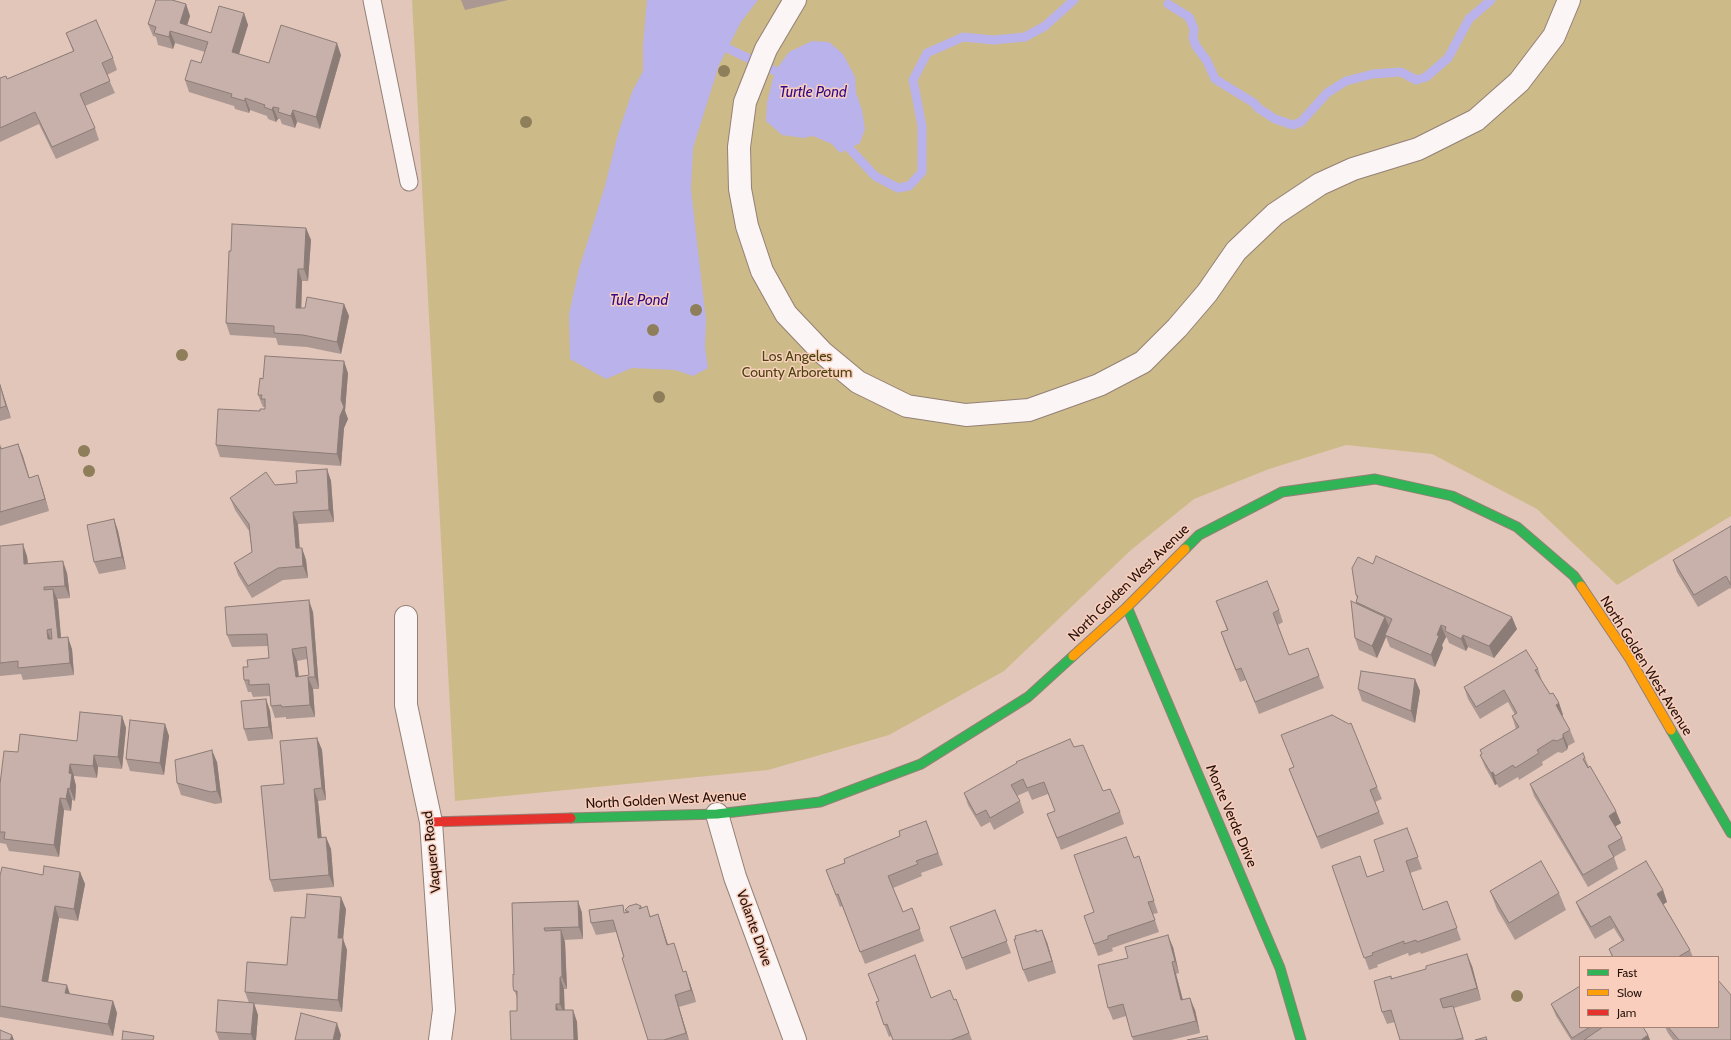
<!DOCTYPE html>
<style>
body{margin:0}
#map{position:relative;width:1731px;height:1040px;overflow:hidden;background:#e2c6ba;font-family:Cabin,sans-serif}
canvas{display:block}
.legend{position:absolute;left:1579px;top:956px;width:140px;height:72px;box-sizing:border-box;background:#f9cebd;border:1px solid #a48375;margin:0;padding:5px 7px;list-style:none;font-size:12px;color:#24120a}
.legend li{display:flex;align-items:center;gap:8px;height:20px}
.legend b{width:20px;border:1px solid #a48375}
</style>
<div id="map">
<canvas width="1731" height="1040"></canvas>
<ul class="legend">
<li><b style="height:5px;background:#30b455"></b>Fast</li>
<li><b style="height:5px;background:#ff9f0a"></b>Slow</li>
<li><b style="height:5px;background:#e5322d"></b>Jam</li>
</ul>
</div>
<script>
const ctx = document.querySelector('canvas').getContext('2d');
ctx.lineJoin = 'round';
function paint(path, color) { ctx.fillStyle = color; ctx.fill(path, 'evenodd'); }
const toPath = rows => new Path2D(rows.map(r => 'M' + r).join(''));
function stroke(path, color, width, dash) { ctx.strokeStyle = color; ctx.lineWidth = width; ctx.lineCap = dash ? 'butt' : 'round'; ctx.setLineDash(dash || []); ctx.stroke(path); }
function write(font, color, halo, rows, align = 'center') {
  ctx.font = font + ' Cabin,sans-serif'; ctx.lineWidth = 3; ctx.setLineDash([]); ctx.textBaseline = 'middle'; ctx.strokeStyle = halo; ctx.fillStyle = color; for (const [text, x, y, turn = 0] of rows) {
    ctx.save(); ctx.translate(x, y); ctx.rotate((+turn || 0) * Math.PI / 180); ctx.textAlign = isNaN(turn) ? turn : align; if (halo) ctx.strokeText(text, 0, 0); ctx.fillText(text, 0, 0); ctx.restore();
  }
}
const green = toPath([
 [412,0,1731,0,1731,516,1617,585,1537,509,1432,454,1346,445,1269,469,1194,499,1131,550,1004,671,889,735,768,770,455,801]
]);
const water = toPath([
 [647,0,758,0,741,22,719,65,693,148,691,190,706,320,705,347,708,368,693,376,675,370,632,368,606,379,570,359,569,314,579,269,605,186,618,134,632,92,643,71,643,45],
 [812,41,829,42,843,54,855,77,856,93,862,110,865,129,860,143,840,153,832,144,813,136,803,138,782,135,766,121,767,102,775,71,789,52]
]);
const stream = toPath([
 [1168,4,1189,17,1194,29,1193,38,1196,46,1207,61,1215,79,1254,103,1258,108,1275,119,1293,125,1301,122,1327,93,1346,81,1373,74,1401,72,1416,80,1426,77,1448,58,1469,19,1491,0],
 [727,48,775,71],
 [850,149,875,176,898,188,909,186,922,172,922,126,913,80,927,53,963,37,993,40,1025,37,1045,26,1074,0]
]);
const lane = toPath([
 [372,0,409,182]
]);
const street = toPath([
 [795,0,766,49,745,102,739,147,740,189,747,226,762,271,786,314,823,353,858,382,907,406,966,415,1029,410,1099,385,1143,362,1177,328,1207,293,1236,251,1275,214,1320,184,1353,169,1418,149,1476,120,1519,82,1554,36,1569,0],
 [406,617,406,705,431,822,444,1010,440,1040],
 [717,814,735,877,795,1040]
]);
const fast = toPath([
 [1185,549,1199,535,1282,492,1375,479,1452,496,1517,527,1574,576,1581,586],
 [1127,607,1280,968,1301,1040],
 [1671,730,1731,833],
 [571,818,717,814,820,802,921,764,1028,697,1073,656]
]);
const slow = toPath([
 [1581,586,1630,659,1671,730],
 [1073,656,1127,607,1185,549]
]);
const jam = toPath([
 [431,822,571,818]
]);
const trees = [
 [724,71],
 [526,122],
 [696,310],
 [653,330],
 [182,355],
 [659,397],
 [84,451],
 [89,471],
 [1517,996]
];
const wall = toPath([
 [461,0,508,0,465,10],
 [186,4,190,16,187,26,211,33,244,13,248,25,239,54,269,63,341,55,320,129,297,122,295,128,282,124,280,119,278,119,276,122,268,119,267,116,250,110,249,113,235,109,234,106,189,92,185,80,201,63,205,52,175,43,173,49,158,45,156,37,153,36,148,24],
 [66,33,113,58,117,70,107,75,115,93,85,106,95,128,99,140,56,159,39,124,0,142,0,78,7,79,73,51],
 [306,228,311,240,308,281,302,281,301,308,305,308,344,304,349,316,341,354,307,347,278,345,276,338,230,335,226,323,231,251],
 [348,373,345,411,348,419,344,428,341,466,220,457,216,445,260,411,265,409,265,407,263,407,258,395,263,379],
 [0,384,11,418,0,421],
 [0,444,2,449,18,444,29,478,42,487,49,511,0,526],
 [327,469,331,481,334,522,298,524,300,548,302,548,306,560,308,578,283,580,252,598,238,575,234,563,252,552,249,531,235,510,230,498,275,485,297,483],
 [114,519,118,531,126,569,99,574,94,562],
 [1731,526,1731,589,1730,588,1698,607,1677,572,1673,560],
 [0,546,27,556,28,564,67,573,70,598,57,599,61,638,72,649,74,675,23,680,21,674,0,676],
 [1356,595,1517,629,1494,658,1468,647,1466,651,1449,643,1447,638,1446,637,1442,645,1443,648,1435,667,1390,647,1386,637,1377,658,1359,650,1355,638,1356,604,1356,602,1357,599],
 [1216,601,1279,610,1283,622,1278,625,1289,655,1319,676,1324,688,1259,714,1246,680,1240,682,1225,644,1221,632,1227,630],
 [313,612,319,689,313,689,315,717,286,719,286,717,275,718,271,706,270,696,253,697,251,692,248,692,244,680,248,667,269,658,268,646,232,647,227,635],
 [307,659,309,675,299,676,297,661],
 [1538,669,1542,681,1550,694,1559,703,1563,715,1562,716,1570,730,1575,742,1568,746,1567,750,1562,753,1558,752,1542,762,1543,765,1519,780,1518,777,1499,788,1497,784,1495,785,1485,767,1480,755,1482,754,1480,750,1516,729,1512,716,1515,715,1508,702,1480,719,1468,699,1464,687],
 [1415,679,1420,691,1415,723,1362,701,1358,689],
 [266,699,270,711,273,739,248,741,244,729],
 [122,716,126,728,122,769,98,767,97,778,74,776,74,778,76,786,75,801,72,800,71,811,64,810,59,857,9,851,6,844,0,843,0,784,18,752,77,741],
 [165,724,169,736,164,775,130,771,126,759],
 [1281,735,1377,787,1382,799,1375,802,1384,824,1321,849,1289,769,1294,767],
 [317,738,322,750,326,800,318,801,321,837,326,837,331,849,334,887,274,892,270,880,284,784],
 [1074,747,1103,791,1120,812,1124,824,1061,850,1047,814,1055,811,1048,794,1032,800,1028,791,1017,796,1020,801,1024,813,994,830,990,822,981,827,968,805,964,793],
 [1585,758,1589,767,1621,823,1615,826,1622,838,1626,850,1614,857,1618,869,1588,887,1534,796,1530,784],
 [217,762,222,803,215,804,181,795,177,783],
 [926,821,943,865,921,873,922,876,893,888,903,912,912,908,924,941,865,964,842,906,840,907,826,870,845,863,900,836],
 [1407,828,1422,869,1410,873,1423,910,1447,901,1461,940,1421,954,1420,952,1409,956,1408,953,1377,965,1378,967,1369,970,1332,866,1368,877,1384,871],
 [1139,856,1158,913,1153,914,1159,932,1112,948,1113,951,1098,956,1084,916,1094,912,1134,858],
 [80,872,85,884,78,921,59,918,48,982,70,994,113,1001,117,1013,113,1036,0,1017,0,876,43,875],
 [1663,890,1667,902,1663,904,1690,950,1693,957,1612,957,1609,949,1622,941,1614,928,1595,939,1581,914,1576,902],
 [1490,891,1559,893,1566,910,1515,940,1497,909],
 [578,901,582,913,583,939,564,940,565,942,567,989,564,989,564,1010,573,1010,577,1022,517,1011,517,998,513,986,514,975,512,903],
 [641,906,642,908,651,916,658,914,668,945,678,955,683,972,686,971,690,983,696,1002,679,1007,689,1040,648,1040,616,932,596,935,591,923,626,913,625,910],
 [346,909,343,939,347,950,342,1012,254,1004,258,1015,256,1040,219,1040,216,1032,249,1003,245,992,287,965,305,918],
 [995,910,1011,953,966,970,950,927],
 [1047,942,1056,973,1028,982,1023,970],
 [1173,947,1179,973,1176,974,1183,1000,1195,1010,1200,1033,1171,1040,1133,1040,1126,1016,1113,1020,1108,1008],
 [1472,966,1481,1000,1454,1008,1464,1040,1400,1040,1395,1022,1387,1024,1382,1012,1391,976,1392,979],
 [931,998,954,1000,956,999,972,1040,893,1040,891,1036,889,1037,880,1014],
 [1551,1004,1580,1027,1643,1027,1648,1035,1650,1040,1571,1040,1556,1016],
 [1665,1027,1718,1027,1731,1040,1673,1040,1668,1033]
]);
const shadedWall = toPath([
 [186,4,190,16,184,35,180,23],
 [244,13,248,25,236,64,232,52],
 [170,31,175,43,173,49,169,37],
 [337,43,341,55,320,129,316,117],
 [245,98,250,110,249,113,245,101],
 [273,107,278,119,276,122,272,110],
 [293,110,297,122,295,128,291,116],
 [306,228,311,240,308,281,304,269],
 [298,269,302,281,301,320,296,308],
 [344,304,349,316,341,354,337,342],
 [344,361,348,373,345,411,348,419,344,428,341,466,337,454],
 [0,384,2,391,11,418,6,406],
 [18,444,23,456,33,490,29,478],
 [327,469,331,481,334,522,329,510],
 [38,475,42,487,49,511,45,499],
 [293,512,298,524,300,560,296,548],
 [114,519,118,531,126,569,122,557],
 [23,544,27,556,29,576,24,564],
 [302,548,306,560,308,578,303,566],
 [63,561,67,573,70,598,65,586],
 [53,589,58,601,62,650,58,638],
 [309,600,313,612,319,689,315,677],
 [1385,617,1390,629,1385,635,1386,637,1377,658,1372,646],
 [1512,617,1517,629,1494,658,1489,646],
 [1441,625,1446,637,1442,645,1443,648,1435,667,1431,655,1437,635],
 [47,630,52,642,48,639],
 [1463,635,1468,647,1466,651,1461,639],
 [68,637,72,649,74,675,70,663],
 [292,649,297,661,300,689,296,677],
 [308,677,313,689,315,717,310,705],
 [1415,679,1420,691,1415,723,1411,711],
 [266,699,270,711,273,739,269,727],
 [1559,703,1563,715,1560,717,1556,705],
 [122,716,126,728,122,769,118,757],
 [165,724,169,736,164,775,160,763],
 [1563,734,1568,746,1567,750,1563,738],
 [317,738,322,750,326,800,322,788],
 [212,750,217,762,222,803,217,791],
 [94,755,98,767,97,778,93,766],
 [70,764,74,776,74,778,76,786,75,801,70,789,69,773],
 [1493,772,1497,784,1495,785,1491,773],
 [68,788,72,800,71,811,66,799],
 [314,789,318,801,323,850,318,838],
 [60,798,64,810,59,857,54,845],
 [1616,811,1621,823,1613,828,1609,816],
 [326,837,331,849,334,887,329,875],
 [80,872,85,884,78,921,74,909],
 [1663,890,1667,902,1661,906,1657,894],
 [341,897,346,909,343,939,347,950,342,1012,338,1000,338,938],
 [578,901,582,913,583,939,579,927],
 [55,906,59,918,46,993,42,981],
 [658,914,662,926,672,957,667,945],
 [561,930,565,942,567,989,562,977],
 [1042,930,1047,942,1056,973,1052,961],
 [1168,935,1173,947,1179,973,1175,961],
 [1467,954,1472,966,1481,1000,1477,988],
 [1172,962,1176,974,1186,1012,1181,1000],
 [686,971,690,983,696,1002,691,990],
 [560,977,564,989,565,1016,560,1004],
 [67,985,71,997,65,993],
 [675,995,679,1007,689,1040,686,1033],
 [1190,998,1195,1010,1200,1033,1196,1021],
 [113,1001,117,1013,113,1036,108,1024],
 [254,1003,258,1015,256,1040,253,1040,251,1034],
 [556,1004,561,1016,556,1010],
 [573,1010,577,1022,578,1040,574,1040],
 [337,1023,341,1035,340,1040,333,1040],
 [12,1035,14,1040,10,1040],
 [1648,1035,1650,1040,1641,1040]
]);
const building = toPath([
 [156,0,172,0,186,4,180,23,211,33,219,6,244,13,232,52,269,63,281,25,337,43,316,117,293,110,291,116,278,112,279,108,273,107,272,110,264,107,265,105,245,98,245,101,231,97,232,94,185,80,191,60,201,63,208,42,170,31,169,37,154,33,156,27,148,24,156,0],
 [96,20,113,58,102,63,110,81,80,94,95,128,52,147,35,112,0,128,0,78,6,76,7,79,74,51,66,33,96,20],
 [232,224,306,228,304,269,298,269,296,308,305,308,307,297,344,304,337,342,303,335,274,333,274,326,226,323,229,251,231,251,232,224],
 [265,356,344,361,341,400,344,407,340,416,337,454,216,445,218,409,260,411,260,409,265,409,265,399,261,399,262,395,258,395,260,378,263,379,265,356],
 [0,385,6,406,0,408,0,385],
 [18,444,29,478,38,475,45,499,0,512,0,447,1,449,18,444],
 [327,469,329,510,293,512,296,548,302,548,303,566,278,568,248,586,234,563,252,552,249,524,230,498,266,472,275,485,297,483,296,471,327,469],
 [114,519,122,557,94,562,87,525,114,519],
 [1731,526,1731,585,1726,576,1694,595,1673,560,1731,526],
 [23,544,24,564,63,561,65,586,44,587,44,590,53,589,58,638,68,637,70,663,18,668,18,661,0,663,0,546,23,544],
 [51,629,52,639,48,639,47,630,51,629],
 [1376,556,1512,617,1489,646,1463,635,1461,639,1445,631,1446,627,1441,625,1437,635,1439,636,1431,655,1385,635,1392,619,1356,602,1358,596,1356,595,1352,568,1358,557,1373,564,1376,556],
 [1267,581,1279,610,1273,613,1289,655,1308,648,1319,676,1255,702,1241,668,1236,670,1221,632,1228,630,1216,601,1267,581],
 [309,600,315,677,308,677,310,705,282,707,281,705,271,706,269,684,249,685,249,680,244,680,243,667,248,667,247,660,269,658,267,634,227,635,225,607,309,600],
 [306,647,309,675,296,677,292,649,306,647],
 [1351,601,1385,617,1372,646,1355,638,1351,601],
 [1526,650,1538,669,1535,670,1550,694,1553,693,1559,703,1556,705,1570,730,1563,734,1563,738,1557,741,1553,740,1537,750,1539,753,1515,768,1513,765,1495,776,1493,772,1491,773,1480,755,1482,754,1480,750,1519,727,1512,716,1517,713,1504,690,1476,707,1464,687,1526,650],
 [1361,671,1415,679,1411,711,1358,689,1361,671],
 [266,699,269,727,244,729,241,701,266,699],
 [80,712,122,716,118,757,94,755,93,766,70,764,69,773,72,774,70,789,68,788,66,799,60,798,54,845,4,839,5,832,0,832,0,784,4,751,18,752,20,734,77,741,80,712],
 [1332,715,1349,724,1351,723,1377,787,1370,790,1379,812,1317,837,1289,769,1294,767,1281,735,1332,715],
 [130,720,165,724,160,763,126,759,130,720],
 [317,738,322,788,314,789,318,838,326,837,329,875,270,880,261,786,284,784,280,741,317,738],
 [1070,739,1074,747,1083,745,1103,791,1110,789,1120,812,1057,838,1047,814,1055,811,1044,782,1027,788,1023,779,1011,785,1020,801,990,818,986,810,976,815,964,793,1017,763,1016,762,1070,739],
 [212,750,217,791,211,792,177,783,175,760,212,750],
 [1583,753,1585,758,1583,759,1588,768,1590,766,1616,811,1609,816,1622,838,1608,846,1614,857,1583,875,1530,784,1583,753],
 [926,821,938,853,916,861,918,864,888,876,903,912,912,908,920,929,860,952,838,894,836,895,826,870,845,863,844,859,900,836,899,831,926,821],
 [1407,828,1418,857,1406,861,1423,910,1447,901,1457,928,1417,942,1416,940,1404,944,1404,941,1372,953,1373,955,1364,958,1332,866,1360,856,1367,877,1384,871,1374,840,1407,828],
 [1126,837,1134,858,1139,856,1154,901,1148,902,1155,920,1108,936,1108,939,1094,944,1084,916,1094,912,1074,855,1126,837],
 [1541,861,1559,893,1509,923,1490,891,1541,861],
 [1646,861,1663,890,1657,894,1690,950,1678,957,1613,957,1609,949,1624,940,1610,916,1591,927,1576,902,1646,861],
 [44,866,80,872,74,909,55,906,42,981,67,985,65,993,113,1001,108,1024,0,1006,0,876,2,867,43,875,44,866],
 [307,894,341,897,338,938,343,938,338,1000,245,992,247,962,287,965,291,917,305,918,307,894],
 [578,901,579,927,544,928,545,931,561,930,562,977,560,977,560,1004,556,1004,556,1010,573,1010,574,1040,511,1040,510,1011,517,1011,517,991,514,991,513,986,513,974,514,975,512,903,578,901],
 [636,904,641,906,639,909,647,906,650,917,658,914,667,945,674,943,683,972,686,971,691,990,675,995,686,1033,664,1040,648,1040,622,958,624,957,613,920,591,923,589,910,623,905,624,913,629,912,625,910,629,906,636,904],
 [995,910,1007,941,962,958,950,927,995,910],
 [1036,930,1036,932,1042,930,1052,961,1023,970,1014,939,1016,939,1015,936,1036,930],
 [1168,935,1175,961,1172,962,1181,1000,1190,998,1196,1021,1132,1037,1123,1004,1108,1008,1098,965,1128,958,1125,947,1168,935],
 [1467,954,1477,988,1440,999,1443,1008,1453,1006,1463,1038,1455,1040,1400,1040,1391,1010,1382,1012,1374,981,1391,976,1391,979,1426,969,1426,966,1467,954],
 [915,955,931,998,950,990,954,1000,956,999,969,1033,951,1040,893,1040,887,1024,884,1025,876,1002,879,1001,868,974,915,955],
 [1718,980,1731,995,1731,1040,1679,1040,1668,1027,1718,1027,1718,980],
 [1580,986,1580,1027,1590,1027,1572,1038,1551,1004,1580,986],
 [218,1000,254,1003,251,1034,216,1032,218,1000],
 [301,1013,337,1023,333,1040,295,1040,301,1013],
 [1603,1027,1643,1027,1648,1035,1641,1040,1584,1040,1603,1027],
 [0,1030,12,1035,10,1040,0,1040,0,1030],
 [123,1031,154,1036,153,1040,122,1040,123,1031],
 [1207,1036,1208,1040,1187,1040,1207,1036],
 [1486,1037,1487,1040,1475,1040,1486,1037]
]);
const parkNames = [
 ["Los Angeles",797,357],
 ["County Arboretum",797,373]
];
const streetNames = [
 ["North Golden West Avenue",1129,583,-44],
 ["North Golden West Avenue",1646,666,58],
 ["North Golden West Avenue",666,800,-3],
 ["Monte Verde Drive",1231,816,67],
 ["Vaquero Road",432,852,-96],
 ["Volante Drive",754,928,70]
];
const waterNames = [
 ["Turtle Pond",813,93],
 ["Tule Pond",639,301]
];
paint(green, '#ccba88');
paint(water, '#bab2ea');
stroke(stream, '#bab2ea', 9);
stroke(lane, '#948076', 19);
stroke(street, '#948076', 24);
stroke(fast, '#948076', 11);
stroke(slow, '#948076', 11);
stroke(jam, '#948076', 11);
stroke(lane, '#fbf6f5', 17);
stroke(street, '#fbf6f5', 22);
stroke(fast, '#30b455', 9);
stroke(slow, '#ff9f0a', 9);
stroke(jam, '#e5322d', 9);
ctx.fillStyle = '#8e7e5a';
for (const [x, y] of trees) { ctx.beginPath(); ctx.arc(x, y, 6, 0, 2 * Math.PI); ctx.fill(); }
paint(wall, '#ac9892');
paint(shadedWall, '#8c7c77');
paint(building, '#c8b1aa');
stroke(building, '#8c7c77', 1);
write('14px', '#49430c', '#f9cebd', parkNames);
write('14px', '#24120a', '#f9cebd', streetNames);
write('italic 15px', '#300a89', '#f9cebd', waterNames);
</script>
